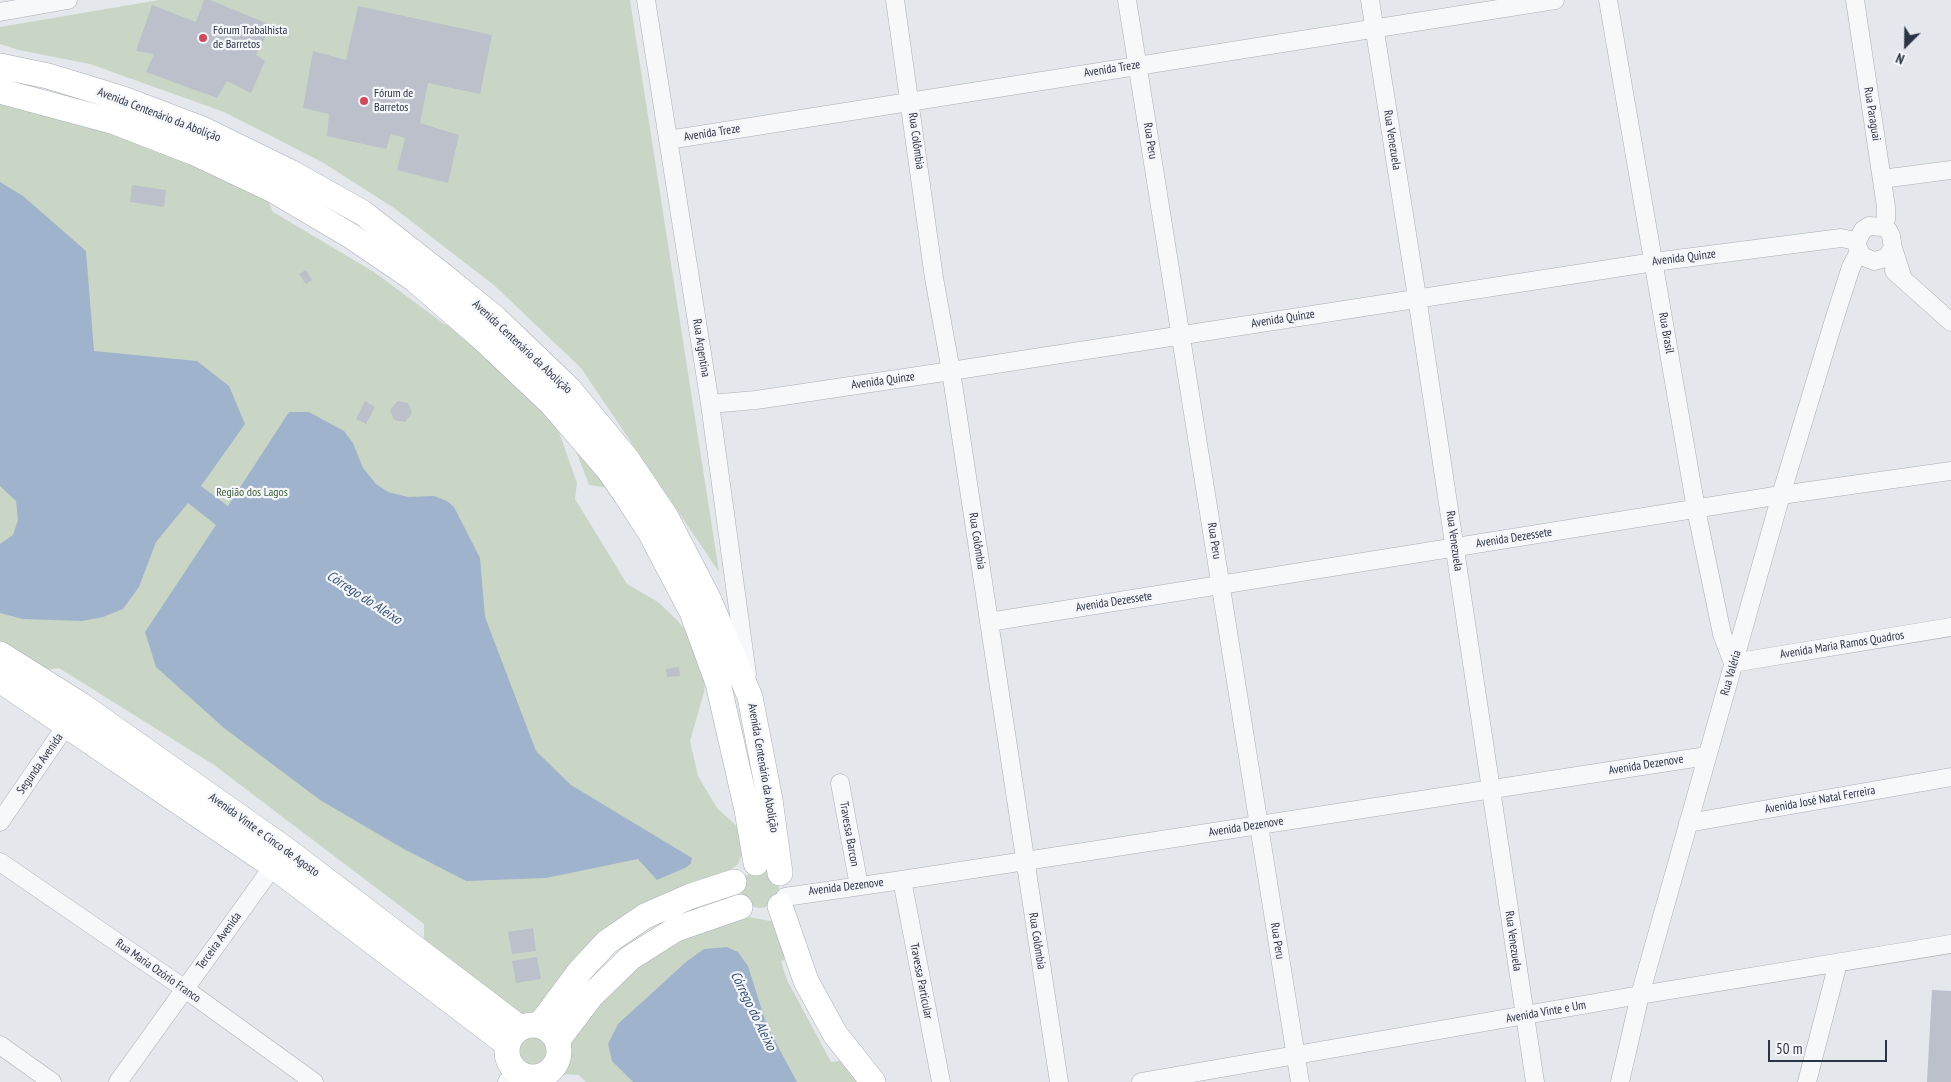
<!DOCTYPE html>
<meta charset="utf-8">
<style>
body{margin:0}
#map{position:relative;width:1951px;height:1082px;overflow:hidden;background:#e4e7ec;font-family:"PT Sans Narrow",sans-serif}
canvas{display:block}
.north{position:absolute;left:1881px;top:20px;width:50px;height:50px;-webkit-text-stroke:4px #f4f6f9;paint-order:stroke;rotate:203deg;font-size:14px;font-weight:700;line-height:20px;text-align:center;color:#2b3445}
.north::after{content:'';display:block;margin:auto;width:18px;height:22px;background:#2b3445;clip-path:polygon(50% 0,100% 100%,50% 72%,0 100%)}
.scale{position:absolute;left:1768px;top:1040px;width:119px;height:22px;box-sizing:border-box;border:2px solid #2b3445;border-top:0;padding-left:6px;font-size:15px;line-height:18px;white-space:nowrap;color:#2b3445;-webkit-text-stroke:4px #f4f6f9;paint-order:stroke}
</style>
<div id="map">
<canvas width="1951" height="1082"></canvas>
<div class="north">N</div>
<div class="scale">50 m</div>
</div>
<script>
const ctx = document.querySelector('canvas').getContext('2d');
ctx.lineJoin = 'round';
function paint(path, color) { ctx.fillStyle = color; ctx.fill(path, 'evenodd'); }
const toPath = rows => new Path2D(rows.map(r => 'M' + r).join(''));
function stroke(path, color, width, dash) { ctx.strokeStyle = color; ctx.lineWidth = width; ctx.lineCap = dash ? 'butt' : 'round'; ctx.setLineDash(dash || []); ctx.stroke(path); }
function write(font, color, halo, rows, align = 'center') {
  ctx.font = font + ' "PT Sans Narrow",sans-serif'; ctx.lineWidth = 4.5; ctx.setLineDash([]); ctx.textBaseline = 'middle'; ctx.strokeStyle = halo; ctx.fillStyle = color; for (const [text, x, y, turn = 0] of rows) {
    ctx.save(); ctx.translate(x, y); ctx.rotate((+turn || 0) * Math.PI / 180); ctx.textAlign = isNaN(turn) ? turn : align; if (halo) ctx.strokeText(text, 0, 0); ctx.fillText(text, 0, 0); ctx.restore();
  }
}
const green = toPath([
 [159,0,630,0,719,572,581,368,495,286,394,208,322,162,224,112,90,64,19,50,0,44,0,27],
 [0,98,94,123,266,196,273,212,374,272,444,324,462,328,555,421,577,483,575,499,627,584,658,602,676,619,697,644,706,673,704,692,690,741,698,776,717,808,741,830,745,847,738,864,724,875,590,950,532,1013,526,1015,520,1013,424,941,424,924,214,765,59,668,46,670,0,642],
 [573,443,608,488,589,485],
 '741 889a19 19 0 1 1 38 0a19 19 0 1 1-38 0Z',
 [744,916,770,921,780,919,793,956,781,961,787,980,831,1062,848,1060,868,1082,586,1082,579,1075,562,1074,558,1071,564,1060,569,1044,604,997,645,957,688,934],
 '514 1051a18 18 0 1 1 36 0a18 18 0 1 1-36 0Z'
]);
const water = toPath([
 [0,182,23,196,86,251,94,351,197,361,229,386,245,424,201,486,228,506,289,412,309,412,344,431,353,443,363,468,376,484,388,492,408,497,434,496,447,501,454,507,480,558,485,617,536,751,571,785,692,858,691,863,687,867,657,880,638,859,546,878,466,881,402,848,320,800,224,728,156,667,145,632,216,525,188,503,156,542,139,587,123,609,103,617,82,621,23,619,0,613,0,544,13,535,18,520,16,501,0,486],
 [727,947,738,952,748,966,767,1026,797,1082,633,1082,612,1061,608,1044,618,1024,686,962,704,949]
]);
const building = toPath([
 [204,0,210,0,271,25,256,55,265,61,251,93,227,81,217,98,146,72,154,54,136,51,152,5,196,22],
 [358,6,492,35,480,94,428,83,420,123,459,135,448,183,397,170,405,138,391,134,386,149,327,136,329,114,303,108,313,51,346,60],
 [132,185,166,190,164,207,130,202],
 [306,270,312,280,306,284,299,274],
 [365,401,375,407,366,424,356,419],
 [398,401,408,403,412,413,405,422,394,420,390,410],
 [679,667,680,676,667,677,666,669],
 [533,928,536,951,512,954,508,932],
 [537,957,541,979,516,983,512,961],
 [1932,990,1951,991,1951,1082,1927,1082]
]);
const street = toPath([
 [646,0,710,404,747,674],
 [895,0,934,278,951,371,1059,1082],
 [1127,0,1300,1082],
 [1370,0,1417,297,1535,1082],
 [1608,0,1696,509,1722,634,1733,663,1951,627],
 [1855,0,1886,207,1886,219,1882,227],
 [0,12,68,0],
 [668,140,1555,0],
 [1882,179,1951,170],
 [1893,248,1886,258,1874,261,1862,256,1857,246,1857,241,1863,230,1869,226,1882,227,1888,230,1891,236,1893,248,1902,276],
 [1894,271,1951,322],
 [710,404,756,400,951,371,1654,262,1841,238,1857,241],
 [989,622,1781,495,1951,471],
 [840,783,859,886],
 [0,822,72,717],
 [1688,823,1951,777],
 [0,862,185,989,314,1082],
 [902,880,941,1082],
 [785,897,902,880,1707,756],
 [0,1045,52,1082],
 [118,1082,279,858],
 [507,1082,516,1071],
 [1141,1082,1640,995,1951,944],
 [1620,1082,1640,995,1781,495,1834,320,1851,267,1859,252],
 [1807,1082,1838,963]
]);
const secondary = toPath([
 [0,66,48,76,123,99,202,129,290,172,363,213,441,274,495,318,569,389,627,459,666,517,709,600,750,697,770,800,780,873],
 [0,91,115,122,195,153,273,190,351,236,414,279,481,337,552,404,608,469,626,495,650,532,692,612,718,683,747,810,756,863],
 [0,654,81,705,285,849,520,1028],
 [0,680,273,866,507,1044],
 [780,906,806,981,835,1034,873,1082],
 '507 1051a26 26 0 1 1 52 0a26 26 0 1 1-52 0Z',
 [539,1026,580,971,607,942,645,916,691,896,734,882],
 [557,1041,591,996,630,958,676,929,740,907]
]);
const markers = [
 [203,38,5,"#d1495b"],
 [364,101,5,"#d1495b"]
];
const poiNames = [
 ["Fórum Trabalhista",213,31],
 ["de Barretos",213,45],
 ["Fórum de",374,94],
 ["Barretos",374,108]
];
const streetNames = [
 ["Avenida Treze",1112,69,-9],
 ["Rua Paraguai",1872,114,81],
 ["Avenida Centenário da Abolição",159,115,21],
 ["Avenida Treze",712,133,-9],
 ["Rua Venezuela",1392,140,81],
 ["Rua Colômbia",916,141,82],
 ["Rua Peru",1150,141,81],
 ["Avenida Quinze",1684,258,-7],
 ["Avenida Quinze",1283,319,-9],
 ["Rua Brasil",1666,333,80],
 ["Avenida Centenário da Abolição",522,347,43],
 ["Rua Argentina",701,348,81],
 ["Avenida Quinze",883,381,-8],
 ["Avenida Dezessete",1514,538,-9],
 ["Rua Colômbia",977,541,81],
 ["Rua Peru",1214,541,81],
 ["Rua Venezuela",1454,541,82],
 ["Avenida Dezessete",1114,602,-9],
 ["Avenida Maria Ramos Quadros",1842,645,-9],
 ["Rua Valéria",1731,673,-74],
 ["Segunda Avenida",40,764,-55],
 ["Avenida Dezenove",1646,765,-9],
 ["Avenida Centenário da Abolição",763,768,80],
 ["Avenida José Natal Ferreira",1820,800,-10],
 ["Avenida Dezenove",1246,827,-9],
 ["Travessa Barcon",849,834,80],
 ["Avenida Vinte e Cinco de Agosto",264,835,36],
 ["Avenida Dezenove",846,887,-7],
 ["Terceira Avenida",219,941,-54],
 ["Rua Colômbia",1037,941,81],
 ["Rua Peru",1277,941,81],
 ["Rua Venezuela",1513,941,82],
 ["Rua Maria Ozório Franco",158,971,35],
 ["Travessa Particular",921,981,79],
 ["Avenida Vinte e Um",1546,1012,-10]
];
const parkNames = [
 ["Região dos Lagos",252,493]
];
const waterNames = [
 ["Córrego do Aleixo",364,598,33],
 ["Córrego do Aleixo",753,1011,64]
];
paint(green, '#c9d6c5');
paint(water, '#9fb4cc');
paint(building, '#bbc0ca');
stroke(street, '#a9aeb7', 19);
stroke(secondary, '#a9aeb7', 26);
stroke(street, '#f7f8fa', 18);
stroke(secondary, '#fff', 25);
for (const [x, y, r, color] of markers) { const dot = new Path2D(); dot.arc(x, y, r, 0, 2 * Math.PI); ctx.fillStyle = color; ctx.fill(dot); stroke(dot, '#f4f6f9', 2); }
write('12px', '#2b3445', '#f4f6f9', poiNames, 'left');
write('12px', '#2b3445', '#f4f6f9', streetNames);
write('12px', '#3f6138', '#f4f6f9', parkNames);
write('italic 14px', '#34527a', '#f4f6f9', waterNames);
</script>
